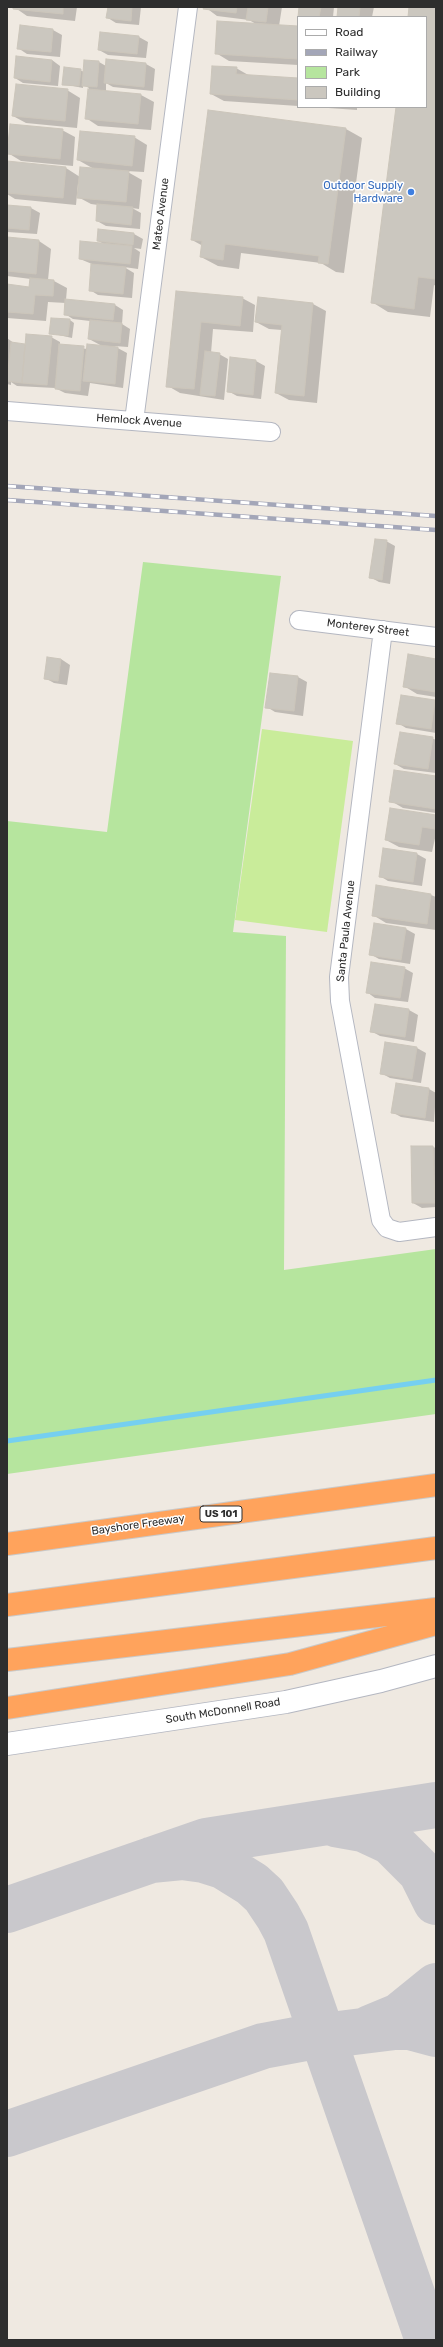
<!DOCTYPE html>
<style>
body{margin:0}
#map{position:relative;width:443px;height:2347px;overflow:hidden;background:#efe9e1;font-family:Rubik,sans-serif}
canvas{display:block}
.frame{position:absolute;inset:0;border:8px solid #2e2e2e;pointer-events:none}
.legend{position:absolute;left:297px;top:16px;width:130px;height:92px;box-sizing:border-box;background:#fff;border:1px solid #ababab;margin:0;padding:5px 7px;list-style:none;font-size:12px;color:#2e2e2e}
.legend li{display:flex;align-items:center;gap:8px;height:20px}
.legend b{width:20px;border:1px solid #ababab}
</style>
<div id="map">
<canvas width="443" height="2347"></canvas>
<div class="frame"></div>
<ul class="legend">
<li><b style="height:5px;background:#fff"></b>Road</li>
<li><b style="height:5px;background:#a3a6b8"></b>Railway</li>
<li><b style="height:11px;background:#b6e59e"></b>Park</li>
<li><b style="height:11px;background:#cbc7bf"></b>Building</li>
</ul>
</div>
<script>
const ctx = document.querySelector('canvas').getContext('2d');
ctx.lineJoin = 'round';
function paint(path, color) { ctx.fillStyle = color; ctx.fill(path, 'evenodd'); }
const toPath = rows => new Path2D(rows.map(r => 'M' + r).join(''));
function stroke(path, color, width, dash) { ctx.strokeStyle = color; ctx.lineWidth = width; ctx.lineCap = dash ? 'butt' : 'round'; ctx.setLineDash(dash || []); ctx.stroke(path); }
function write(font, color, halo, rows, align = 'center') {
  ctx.font = font + ' Rubik,sans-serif'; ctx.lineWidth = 3; ctx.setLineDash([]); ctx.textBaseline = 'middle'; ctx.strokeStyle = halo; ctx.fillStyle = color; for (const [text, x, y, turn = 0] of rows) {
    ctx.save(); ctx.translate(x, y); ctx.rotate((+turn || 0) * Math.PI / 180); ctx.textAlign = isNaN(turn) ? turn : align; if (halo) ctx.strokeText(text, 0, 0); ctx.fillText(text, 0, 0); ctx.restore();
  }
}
const green = toPath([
 [143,562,281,576,233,932,286,936,284,1270,436,1249,436,1414,7,1474,7,821,107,832]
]);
const pitch = toPath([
 [262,729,353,741,327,932,235,920]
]);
const shadow = toPath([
 [14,7,77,7,75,21,27,16],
 [109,7,141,7,139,25,116,23,108,18],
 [205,7,282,7,279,26,298,27,298,65,229,61,216,53,256,24,249,20,217,16],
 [300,7,334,7,333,17,300,17],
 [339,7,374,7,372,17,338,17],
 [410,7,436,7,436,286,434,285,430,317,388,312,372,302,397,107,426,107,426,17,409,17],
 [20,27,53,30,62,35,60,57,27,54,18,48],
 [139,37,148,42,146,58,108,55,99,50],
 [52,60,60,66,58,86,23,83,15,78],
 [107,60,146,64,155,69,153,91,113,87,106,83,106,91,141,95,154,102,151,130,98,126,86,118,89,88,83,85,83,88,63,84,80,70,84,72,85,61,99,62,106,66],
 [236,68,250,76,298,79,298,106,224,101,211,94],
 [67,90,80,98,77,128,26,123,13,116],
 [314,107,357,107,357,110],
 [209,111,346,129,362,138,344,273,336,272,321,263,241,253,239,269,218,266,201,257,203,246,192,240],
 [62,130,75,137,73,166,21,161,8,153],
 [134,137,147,145,144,172,126,171,142,180,139,209,132,208,141,213,140,229,106,226,97,221,98,205,91,204,78,197,80,184,78,184,76,205,15,199,7,194,7,162,66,168,80,177,94,169,78,160],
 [7,206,31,208,40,213,37,234,7,232],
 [134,234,143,239,141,249,134,248,140,252,138,269,124,267,134,273,132,298,98,295,90,290,92,264,80,259,104,244,98,241],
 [7,238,39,241,51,249,48,280,54,281,67,288,66,300,115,305,123,310,122,324,130,329,128,347,114,346,127,353,123,388,90,383,88,396,65,393,55,388,17,386,11,382,11,385,7,384,7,338,15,344,26,345,51,337,60,342,60,345,87,349,102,346,89,339,90,321,73,319,65,314,66,303,48,302,46,321,7,318,7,286,30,288,31,279,7,276],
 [177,292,242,298,255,305,253,332,213,329,211,353,219,354,228,359,224,400,180,393,168,386],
 [259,298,313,304,326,311,317,403,289,400,276,393,282,330,269,329,256,322],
 [70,320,74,323,72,338,50,333],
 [231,358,256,361,265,366,261,399,237,396,228,391],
 [386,541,395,546,390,584,379,582,370,577],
 [48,658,61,659,70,665,67,685,54,683,45,678],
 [436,660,436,697,417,694,404,686],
 [271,674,298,677,307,682,303,716,275,712,267,707],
 [402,696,436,701,436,733,406,728,398,723],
 [432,738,436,740,436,773,404,769,395,764],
 [436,777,436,813,403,808,391,801],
 [391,809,436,816,436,834,432,852,399,847,386,840],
 [384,849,417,854,426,859,422,886,388,881,380,876],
 [377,886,431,895,436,897,436,930,386,923,373,915],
 [375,924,406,929,415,934,410,964,379,959,370,954],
 [404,968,413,973,408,1002,375,998,367,992],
 [375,1005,409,1010,418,1015,414,1042,380,1036,371,1031],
 [386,1044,417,1048,426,1053,421,1083,390,1078,381,1073],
 [397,1084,429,1089,436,1093,434,1122,401,1117,392,1112],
 [433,1147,436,1148,436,1207,422,1208,413,1203]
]);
const stream = toPath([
 [7,1441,436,1380]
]);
const taxiway = toPath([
 [335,1824,363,1829,391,1842,421,1872,436,1902],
 [151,1860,182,1857,204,1860,223,1866,252,1884,264,1895,278,1916,286,1931,428,2340],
 [7,1910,206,1841,436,1805],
 [370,2028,399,2016,436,1986],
 [7,2134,263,2046,306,2038,395,2027,410,2027,436,2034]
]);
const building = toPath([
 [13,7,63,7,63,14,13,9,13,7],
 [108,7,132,7,131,21,106,18,108,7],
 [204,7,237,7,236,13,203,9,204,7],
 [248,7,268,7,266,22,246,20,248,7],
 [299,7,321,7,319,17,298,17,299,7],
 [338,7,360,7,359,17,337,17,338,7],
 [409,7,436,7,436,279,418,277,414,309,371,303,396,107,426,107,426,17,408,17,409,7],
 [217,21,298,26,298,59,215,54,217,21],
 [20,25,53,29,51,52,17,49,20,25],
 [100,32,139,36,137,54,98,50,100,32],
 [16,56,52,60,50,82,14,78,16,56],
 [106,59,146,63,144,87,104,83,106,59],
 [84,60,99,61,97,87,82,86,84,60],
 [212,66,237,67,236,74,298,78,298,100,210,94,212,66],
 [64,67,81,69,79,86,62,85,64,67],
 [16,84,68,89,65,121,12,116,16,84],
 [88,89,141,94,138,124,85,119,88,89],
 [208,110,346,128,328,264,318,263,319,256,225,244,223,260,200,257,202,241,191,240,208,110],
 [10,124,63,129,60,159,7,154,10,124],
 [80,131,135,136,132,166,77,160,80,131],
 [7,161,66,167,63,198,7,193,7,161],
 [80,167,129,171,126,202,77,198,80,167],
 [97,204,133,207,131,225,96,221,97,204],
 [7,205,31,207,29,230,7,228,7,205],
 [98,229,134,233,133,245,97,241,98,229],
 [7,237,39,240,36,274,7,271,7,237],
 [80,241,132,246,130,264,79,259,80,241],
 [91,264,126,267,123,294,89,291,91,264],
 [30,278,54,280,53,296,35,295,33,314,7,312,7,284,29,287,30,278],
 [176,291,243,297,240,326,201,322,194,389,166,387,176,291],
 [258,297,313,303,304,396,275,393,282,325,255,322,258,297],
 [65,299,115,304,113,320,64,315,65,299],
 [51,318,70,319,68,336,49,334,51,318],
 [90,320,122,323,120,343,88,339,90,320],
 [26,334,52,336,47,385,22,383,26,334],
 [11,342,25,344,22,383,7,381,11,342],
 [59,344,84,346,80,391,55,389,59,344],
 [87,344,118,347,115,384,83,381,87,344],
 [205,351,220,353,215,396,200,395,205,351],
 [230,357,256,360,253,395,227,392,230,357],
 [375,539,387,540,382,580,369,578,375,539],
 [408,654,436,659,436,692,403,687,408,654],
 [47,657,61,659,58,681,44,679,47,657],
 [270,673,298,676,294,711,265,708,270,673],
 [401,695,435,700,431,729,396,724,401,695],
 [400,732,433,737,428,769,394,764,400,732],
 [394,770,436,776,436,809,389,802,394,770],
 [390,808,436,815,435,829,422,827,419,845,385,840,390,808],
 [383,848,417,853,413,882,379,877,383,848],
 [376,885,431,894,427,924,372,916,376,885],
 [374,923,406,928,401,960,369,955,374,923],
 [371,962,405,967,400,998,366,993,371,962],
 [375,1004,409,1009,405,1037,370,1032,375,1004],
 [385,1042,417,1047,412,1079,380,1074,385,1042],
 [396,1083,429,1088,425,1118,391,1113,396,1083],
 [411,1146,433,1146,435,1203,412,1203,411,1146]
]);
const street = toPath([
 [7,411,271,432],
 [134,421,188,7],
 [299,620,436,637],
 [383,630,339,977,340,1001,381,1220,387,1228,399,1232,436,1227]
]);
const secondary = toPath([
 [7,1744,286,1702,381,1681,436,1666]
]);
const highway = toPath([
 [7,1544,436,1485],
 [7,1605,436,1548],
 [7,1660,436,1609],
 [7,1708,290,1664,436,1624]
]);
const rail = toPath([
 [7,486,436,516],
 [7,500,436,530]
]);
const markers = [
 [411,192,4,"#3f7fe0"]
];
const shields = [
 [221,1514,42]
];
const shieldNames = [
 ["US 101",221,1514]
];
const shopNames = [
 ["Outdoor Supply",403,186],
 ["Hardware",403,199]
];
const streetNames = [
 ["Mateo Avenue",161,214,-83],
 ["Hemlock Avenue",139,421,4],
 ["Monterey Street",368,628,7],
 ["Santa Paula Avenue",346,931,-84],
 ["Bayshore Freeway",138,1525,-8],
 ["South McDonnell Road",223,1711,-9]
];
paint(green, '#b6e59e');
paint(pitch, '#c9ec9a');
paint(shadow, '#0003');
stroke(stream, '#75cff0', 5);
stroke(taxiway, '#c9c8cc', 46);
paint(building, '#cbc7bf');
stroke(building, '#cbc5ba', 1);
stroke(street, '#b4b7c1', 20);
stroke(secondary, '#b4b7c1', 24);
stroke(highway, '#c9c9c9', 24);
stroke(street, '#fff', 18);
stroke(secondary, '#fff', 22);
stroke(highway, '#ffa35c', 22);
stroke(rail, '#a3a6b8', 4.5);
stroke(rail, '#fff', 3, [9]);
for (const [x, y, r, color] of markers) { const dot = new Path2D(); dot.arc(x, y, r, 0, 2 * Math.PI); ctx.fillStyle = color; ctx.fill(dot); stroke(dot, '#fff', 1.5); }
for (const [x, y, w] of shields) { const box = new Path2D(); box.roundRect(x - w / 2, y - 8, w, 16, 3); ctx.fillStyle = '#fff'; ctx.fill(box); stroke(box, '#2e2e2e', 1); }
write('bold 10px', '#2e2e2e', null, shieldNames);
write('11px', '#366cbe', '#fff', shopNames, 'right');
write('11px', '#2e2e2e', '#fff', streetNames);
</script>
